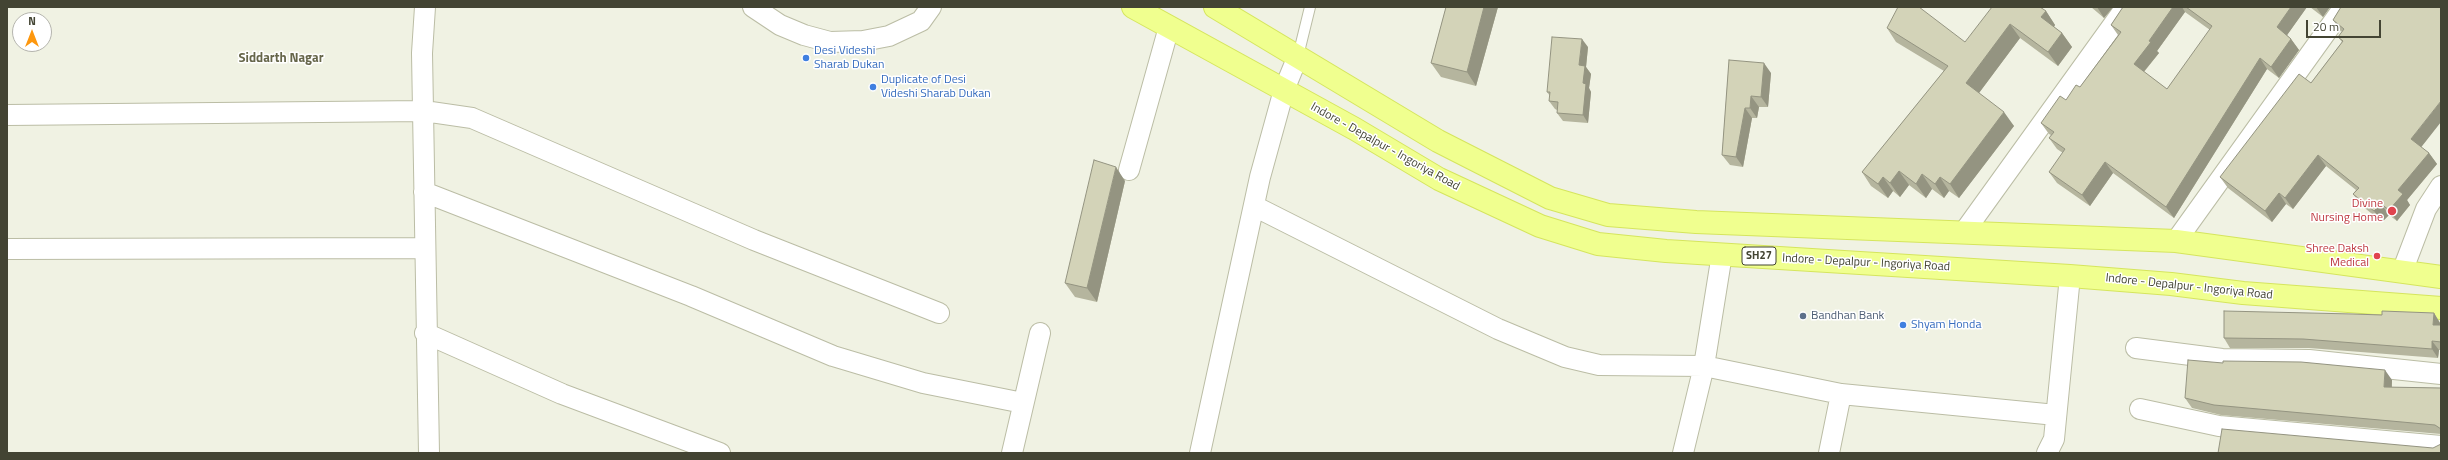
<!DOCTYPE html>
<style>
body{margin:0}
#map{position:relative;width:2448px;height:460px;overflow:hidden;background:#f0f2e3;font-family:"Titillium Web",sans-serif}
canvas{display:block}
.frame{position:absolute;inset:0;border:8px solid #434433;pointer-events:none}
.north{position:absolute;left:12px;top:12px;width:40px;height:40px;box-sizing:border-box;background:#fff;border:1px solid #b4b4ad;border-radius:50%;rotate:0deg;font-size:11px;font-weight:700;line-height:16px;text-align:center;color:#434433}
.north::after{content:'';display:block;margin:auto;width:14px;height:18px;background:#fd970e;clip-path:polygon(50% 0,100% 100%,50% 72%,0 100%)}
.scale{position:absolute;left:2306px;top:20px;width:75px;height:18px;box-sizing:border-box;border:2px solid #434433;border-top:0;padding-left:5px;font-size:12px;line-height:14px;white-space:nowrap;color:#434433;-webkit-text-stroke:3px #fff;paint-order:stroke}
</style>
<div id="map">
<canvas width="2448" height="460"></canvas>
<div class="frame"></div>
<div class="north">N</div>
<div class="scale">20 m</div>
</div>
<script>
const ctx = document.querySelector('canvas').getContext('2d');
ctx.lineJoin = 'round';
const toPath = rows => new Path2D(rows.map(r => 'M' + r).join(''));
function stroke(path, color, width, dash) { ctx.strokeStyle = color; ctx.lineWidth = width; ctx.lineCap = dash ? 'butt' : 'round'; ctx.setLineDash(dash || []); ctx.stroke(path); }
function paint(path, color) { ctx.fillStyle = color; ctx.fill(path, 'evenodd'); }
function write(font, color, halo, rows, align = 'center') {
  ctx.font = font + ' "Titillium Web",sans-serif'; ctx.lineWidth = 3; ctx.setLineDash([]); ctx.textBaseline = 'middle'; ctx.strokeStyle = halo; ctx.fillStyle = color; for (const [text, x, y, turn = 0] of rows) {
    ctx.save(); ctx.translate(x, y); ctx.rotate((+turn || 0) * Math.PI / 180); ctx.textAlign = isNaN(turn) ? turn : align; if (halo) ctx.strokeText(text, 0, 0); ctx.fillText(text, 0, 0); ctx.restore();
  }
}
const lane = toPath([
 [1298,56,1310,7]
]);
const street = toPath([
 [425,7,422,53,429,453],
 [753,7,780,25,804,35,830,42,863,41,889,36,921,21,931,7],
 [7,115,424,111,472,118,754,240,939,313],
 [1129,170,1169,27],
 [424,192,691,296,833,356,923,383,1023,403],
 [1254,206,1498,329,1565,357,1599,365,1704,366,1841,394,2056,415],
 [1964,232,2126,7],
 [2176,241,2344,7],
 [7,249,424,248],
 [2402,272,2426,209,2441,186],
 [425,333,562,394,720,453],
 [2136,348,2222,359,2309,360,2441,374],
 [2140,409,2219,426,2441,446],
 [1012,453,1040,333],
 [1200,453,1260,177,1284,90,1298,56],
 [1683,453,1704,366,1722,254],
 [1829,453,1841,394],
 [2047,453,2054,439,2070,276]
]);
const primary = toPath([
 [1133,7,1355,129,1439,179,1540,226,1598,244,1666,251,2070,276,2171,284,2243,293,2441,308],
 [1215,7,1438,141,1550,198,1608,215,1696,222,2176,241,2441,277]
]);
const wall = toPath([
 [1446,7,1498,7,1476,86,1441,77,1431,63],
 [2091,7,2113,7,2104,18],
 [2123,7,2307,7,2287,35,2291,39,2299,50,2279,78,2267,69,2174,218,2113,173,2090,206,2057,183,2049,172,2063,153,2057,149,2049,138,2051,135,2049,134,2041,123,2080,87,2118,35,2111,25],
 [2185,12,2210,30,2167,89,2144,72,2159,53,2157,51],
 [2310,7,2330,7,2323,17],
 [2341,7,2421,147,2429,153,2437,164,2407,200,2410,205,2397,221,2389,215,2382,222,2361,205,2353,194,2356,190,2326,166,2293,209,2286,204,2272,222,2228,188,2220,177,2311,83,2342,42,2338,37,2342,32,2333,20],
 [2046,11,2055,25,2054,27,2062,33,2072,47,2058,66,2020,38,1979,93,2014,126,1959,198,1949,191,1944,198,1932,189,1926,198,1909,185,1900,197,1893,191,1888,198,1871,186,1862,172,1944,71,1896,42,1887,28,1965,42],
 [1588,47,1586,67,1591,74,1589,88,1591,92,1588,123,1563,121,1557,113,1557,110,1555,109,1549,101,1550,96,1547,92],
 [1729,60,1771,73,1768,107,1759,107,1757,118,1752,118,1743,167,1730,165,1722,155],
 [1125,181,1097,302,1075,297,1065,283],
 [2434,313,2440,323,2440,325,2441,325,2441,350,2439,350,2438,358,2309,348,2230,348,2224,338,2353,314,2382,315],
 [2392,380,2392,387,2441,388,2441,434,2221,415,2192,408,2185,398]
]);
const shadedWall = toPath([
 [1484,7,1498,7,1476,86,1467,72],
 [2097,7,2113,7,2104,18],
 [2173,7,2182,7,2185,12,2157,51,2159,53,2141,75,2134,64,2149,41],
 [2291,7,2307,7,2285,38,2277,27],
 [2316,7,2330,7,2323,17],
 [2046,11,2055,25,2051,31,2041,17],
 [2010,24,2020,38,1976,97,1966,83],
 [2062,33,2072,47,2058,66,2048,52],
 [1582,39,1588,47,1586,67,1591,74,1589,88,1591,92,1588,123,1583,115,1583,83,1579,65],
 [2291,39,2299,50,2279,78,2271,67],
 [2260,58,2267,69,2174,218,2166,207],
 [1764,63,1771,73,1768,107,1761,97],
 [1751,96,1759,107,1757,118,1750,108],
 [2441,101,2441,122,2419,150,2411,139],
 [1745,108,1752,118,1743,167,1736,157],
 [2004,112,2014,126,1959,198,1950,184],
 [2429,153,2437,164,2407,200,2410,205,2397,221,2389,210,2398,190],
 [2318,155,2326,166,2293,209,2285,198],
 [2105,162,2113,173,2090,206,2082,195],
 [1116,167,1125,181,1097,302,1087,288],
 [1899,171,1909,185,1900,197,1890,183],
 [1922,174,1932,189,1926,198,1916,184],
 [1883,177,1893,191,1888,198,1878,184],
 [1940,177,1949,191,1944,198,1935,184],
 [2279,193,2286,204,2272,222,2265,211],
 [2381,204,2389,215,2382,222,2374,211],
 [2434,313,2440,323,2439,334,2433,325],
 [2432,341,2439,350,2438,358,2432,349],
 [2385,370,2392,380,2391,397,2384,387]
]);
const building = toPath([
 [1446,7,1484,7,1467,72,1431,63,1446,7],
 [1898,7,1919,7,1965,42,1992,7,2040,7,2046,11,2041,17,2062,33,2048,52,2010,24,1966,83,2004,112,1950,184,1940,177,1935,184,1922,174,1916,184,1899,171,1890,183,1883,177,1878,184,1862,172,1948,66,1887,28,1898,7],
 [2123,7,2173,7,2149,41,2151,42,2134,64,2167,89,2212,26,2186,7,2291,7,2277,27,2291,39,2271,67,2260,58,2166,207,2105,162,2082,195,2049,172,2065,149,2049,138,2054,132,2041,123,2060,96,2066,100,2076,85,2080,87,2121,32,2111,25,2123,7],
 [2341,7,2441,7,2441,101,2411,139,2429,153,2398,190,2403,194,2389,210,2381,204,2374,211,2353,194,2359,188,2318,155,2285,198,2279,193,2265,211,2220,177,2299,74,2311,83,2343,41,2338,37,2344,29,2333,20,2341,7],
 [1552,37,1582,39,1579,65,1585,66,1583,83,1586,84,1583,115,1557,113,1558,102,1549,101,1550,92,1547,92,1552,37],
 [1729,60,1764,63,1761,97,1751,96,1750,108,1745,108,1736,157,1722,155,1729,60],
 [1094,160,1116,167,1087,288,1065,283,1094,160],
 [2224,311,2353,314,2382,315,2382,311,2434,313,2433,325,2441,325,2441,342,2432,341,2432,349,2303,339,2224,338,2224,311],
 [2188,360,2223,363,2223,361,2301,362,2385,370,2384,387,2441,388,2441,429,2435,425,2214,405,2185,398,2188,360],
 [2222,429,2433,448,2441,444,2441,453,2218,453,2222,429]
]);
const markers = [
 [806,58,4,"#3f7fe0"],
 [873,87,4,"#3f7fe0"],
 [2392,211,5,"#e0444e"],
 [2377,256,4,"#e0444e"],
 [1803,316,4,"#5c6f8a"],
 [1903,325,4,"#3f7fe0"]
];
const shields = [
 [1759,256,34]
];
const shieldNames = [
 ["SH27",1759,256]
];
const shopNames = [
 ["Desi Videshi",814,51],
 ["Sharab Dukan",814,65],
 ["Duplicate of Desi",881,80],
 ["Videshi Sharab Dukan",881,94],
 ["Shyam Honda",1911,325]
];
const streetNames = [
 ["Indore - Depalpur - Ingoriya Road",1385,147,29],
 ["Indore - Depalpur - Ingoriya Road",1866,263,3],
 ["Indore - Depalpur - Ingoriya Road",2189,287,6]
];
const healthNames = [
 ["Divine",2383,204],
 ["Nursing Home",2383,218],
 ["Shree Daksh",2369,249],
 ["Medical",2369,263]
];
const serviceNames = [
 ["Bandhan Bank",1811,316]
];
const neighbourhoodNames = [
 ["Siddarth Nagar",281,59]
];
stroke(lane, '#bbbda5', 12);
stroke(street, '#bbbda5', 22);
stroke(primary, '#d5e55e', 24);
stroke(lane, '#fff', 10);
stroke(street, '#fff', 20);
stroke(primary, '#f0ff8f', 22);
paint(wall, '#b5b59e');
paint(shadedWall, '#949481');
paint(building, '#d3d3b8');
stroke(building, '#949481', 1);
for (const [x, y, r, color] of markers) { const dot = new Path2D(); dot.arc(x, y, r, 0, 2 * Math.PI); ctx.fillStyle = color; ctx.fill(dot); stroke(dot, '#fff', 1.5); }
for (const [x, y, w] of shields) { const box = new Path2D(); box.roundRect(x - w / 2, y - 9, w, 18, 3); ctx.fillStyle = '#fff'; ctx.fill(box); stroke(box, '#434433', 1); }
write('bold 11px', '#434433', null, shieldNames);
write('12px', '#366cbe', '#fff', shopNames, 'left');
write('12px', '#434433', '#fff', streetNames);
write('12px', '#be3a42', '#fff', healthNames, 'right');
write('12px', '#4e5e75', '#fff', serviceNames, 'left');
write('bold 13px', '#66664a', '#fff', neighbourhoodNames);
</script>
